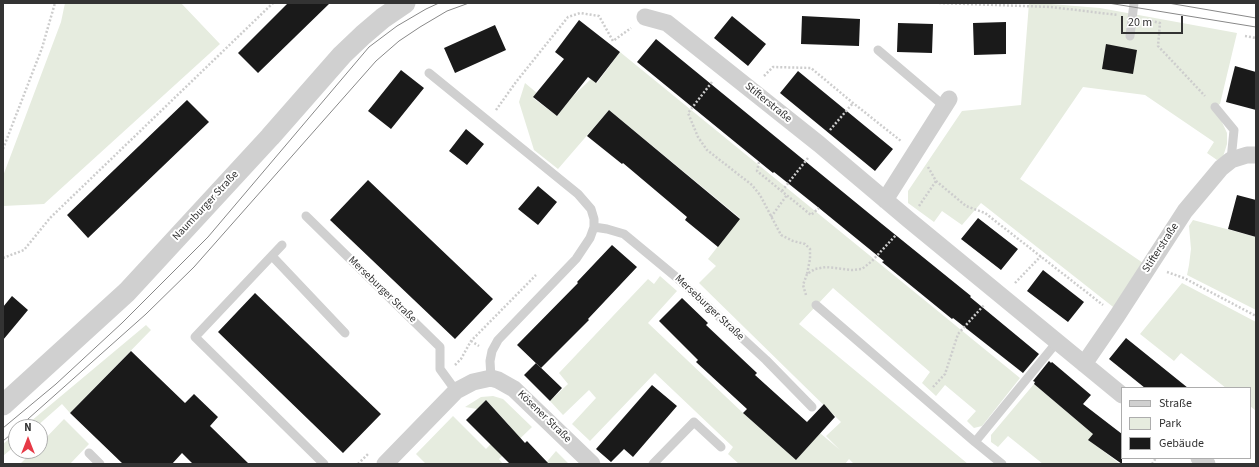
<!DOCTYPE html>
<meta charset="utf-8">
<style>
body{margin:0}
#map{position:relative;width:1259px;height:467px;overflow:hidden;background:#fff;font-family:"Source Sans 3",sans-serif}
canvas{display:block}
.frame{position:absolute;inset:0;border:4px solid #333;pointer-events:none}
.legend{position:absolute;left:1121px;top:387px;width:130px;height:72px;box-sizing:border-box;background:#fff;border:1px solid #adadad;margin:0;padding:5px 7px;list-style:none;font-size:12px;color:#333}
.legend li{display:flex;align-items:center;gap:8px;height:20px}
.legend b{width:20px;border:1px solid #adadad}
.north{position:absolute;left:8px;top:419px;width:40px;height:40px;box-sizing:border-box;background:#fff;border:1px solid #adadad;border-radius:50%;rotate:0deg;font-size:11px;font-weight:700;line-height:16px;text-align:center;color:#333}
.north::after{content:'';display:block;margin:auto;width:14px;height:18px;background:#e63946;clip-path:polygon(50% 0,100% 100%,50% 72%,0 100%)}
.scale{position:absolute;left:1121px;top:16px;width:62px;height:18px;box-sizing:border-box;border:2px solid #333;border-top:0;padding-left:5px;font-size:12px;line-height:14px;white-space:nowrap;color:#333;-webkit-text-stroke:3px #fff;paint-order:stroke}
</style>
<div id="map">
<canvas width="1259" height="467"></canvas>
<div class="frame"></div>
<ul class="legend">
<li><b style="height:5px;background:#d0d0d0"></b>Straße</li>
<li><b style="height:11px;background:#e6ecdf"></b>Park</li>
<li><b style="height:11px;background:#1a1a1a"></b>Gebäude</li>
</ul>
<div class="north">N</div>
<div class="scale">20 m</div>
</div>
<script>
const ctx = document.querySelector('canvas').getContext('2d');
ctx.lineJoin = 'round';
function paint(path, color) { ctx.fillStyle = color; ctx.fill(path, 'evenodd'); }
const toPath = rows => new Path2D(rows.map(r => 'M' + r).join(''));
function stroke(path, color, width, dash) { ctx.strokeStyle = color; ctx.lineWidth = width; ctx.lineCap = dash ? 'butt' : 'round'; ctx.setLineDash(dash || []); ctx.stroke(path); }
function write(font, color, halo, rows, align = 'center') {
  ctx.font = font + ' "Source Sans 3",sans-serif'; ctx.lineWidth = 4; ctx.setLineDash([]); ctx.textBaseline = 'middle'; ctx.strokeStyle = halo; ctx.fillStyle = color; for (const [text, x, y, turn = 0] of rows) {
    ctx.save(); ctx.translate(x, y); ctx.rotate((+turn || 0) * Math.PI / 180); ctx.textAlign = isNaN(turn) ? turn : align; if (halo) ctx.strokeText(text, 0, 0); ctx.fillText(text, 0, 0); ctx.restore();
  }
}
const green = toPath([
 [65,3,181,3,220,44,44,204,3,206,3,176,61,22],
 [1029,3,1051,4,1100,8,1237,33,1220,104,1215,107,1227,133,1227,144,1223,157,1217,160,1207,153,1214,142,1145,95,1083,87,1020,179,1146,265,1117,310,981,203,962,225,942,211,934,222,908,203,908,191,962,111,1021,105],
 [620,52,1020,378,982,426,974,428,967,421,976,411,945,385,936,396,922,383,930,372,833,288,799,324,968,464,854,464,849,459,845,464,739,464,728,454,733,447,655,373,590,441,572,424,596,398,589,390,563,415,550,401,568,384,559,373,648,279,654,284,660,276,677,291,648,323,743,413,796,460,820,433,840,450,826,436,841,422,699,283,716,266,708,259,740,218,609,110,558,169,534,150,519,102,525,83,537,93,533,98,557,116,572,97,591,79,597,83],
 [1193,220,1256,237,1256,310,1187,275,1189,265,1191,249,1189,226],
 [1182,283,1256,322,1256,411,1250,406,1250,388,1226,388,1181,353,1174,361,1140,334],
 [146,325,151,330,70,413,62,404,36,427,24,427],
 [1034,384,1093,434,1089,440,1120,464,1043,464,1008,436,998,447,991,442,991,435],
 [493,396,503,399,532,427,499,459,503,464,426,464,416,454,453,416,486,449,509,425,486,400,477,409,465,407,481,397],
 [64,419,89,444,70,464,20,464,33,451,40,451,40,444],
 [16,433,16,445,3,456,3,444],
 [556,451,569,464,545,464]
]);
const building = toPath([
 [288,3,330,3,258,73,238,53],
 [732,16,766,44,748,66,714,38],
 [802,16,860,19,859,46,801,44],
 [579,20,620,52,596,83,588,77,557,116,533,97,564,59,555,52],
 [1006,22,1006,54,974,55,973,23],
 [898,23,933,24,932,53,897,52],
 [495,25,506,50,455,73,444,48],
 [656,39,882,224,971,296,970,297,1039,354,1023,373,953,318,952,319,882,262,884,261,819,208,774,172,773,173,637,62],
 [1106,44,1137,50,1133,74,1102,69],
 [1235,66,1256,72,1256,110,1226,102],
 [401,70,424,88,391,129,368,111],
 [798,71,893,149,875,171,780,93],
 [187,100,209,122,88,238,67,215],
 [609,110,740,219,718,247,685,220,687,217,623,163,622,164,587,136],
 [466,129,484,144,467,165,449,151],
 [368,180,493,299,455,339,330,220],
 [538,186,557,202,538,225,518,209],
 [1237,195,1256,200,1256,237,1228,229],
 [978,218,1018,249,1001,270,961,239],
 [612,245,637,267,588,319,589,320,541,368,517,345,578,283,577,282],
 [1043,270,1084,302,1068,322,1027,291],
 [255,293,381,414,343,453,218,332],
 [12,296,28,310,3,340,3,307],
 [682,298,708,323,706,325,757,373,755,375,807,422,824,404,835,417,796,460,743,413,747,409,696,362,698,360,659,321],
 [1126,338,1188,388,1145,388,1109,359],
 [131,351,185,403,194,394,218,417,210,426,249,464,193,464,182,453,172,464,123,464,70,413],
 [1049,361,1051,363,1052,362,1091,395,1083,404,1122,434,1122,464,1088,440,1093,434,1034,384,1035,382,1033,381],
 [536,363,562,388,550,401,524,375],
 [652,385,677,406,633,457,624,449,611,462,596,449],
 [486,400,525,443,527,441,549,464,510,464,466,420]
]);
const path = toPath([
 [939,3,1051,7,1118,15],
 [1147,20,1160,23,1158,46,1205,96],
 [1245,36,1256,38],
 [764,76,773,67,811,68,853,103,901,141],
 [712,82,688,113,698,137,707,150,752,185,760,195,781,235,793,241,805,244,810,249,810,259,807,274],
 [496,110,516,82,568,17,580,13,599,16,613,41,631,28],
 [830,130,853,103],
 [3,149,42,48,55,3],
 [759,162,757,171,811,215,819,208],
 [928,167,936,181,966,206,985,213,1103,305],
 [782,191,808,158],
 [919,206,936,181],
 [771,217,787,195],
 [3,258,24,250,50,218,273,3],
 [1167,272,1184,278,1256,316],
 [1015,283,1041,256],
 [806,295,803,285,807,274,815,269,826,267,852,270,862,269,872,261,896,235],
 [471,341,479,346],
 [455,365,461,359,471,341,536,275],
 [933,387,945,374,958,334,984,305],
 [358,464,368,454],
 [1152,464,1156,458]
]);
const service = toPath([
 [1130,36,1134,3],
 [878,50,944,106],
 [429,73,578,194,591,209,594,219,594,227,590,238,576,259,498,340,492,351,490,361,491,378],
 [1215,107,1234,130,1231,160],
 [306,216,440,347,440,369,456,391],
 [594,227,607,229,624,234,676,277,766,360,812,407],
 [282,245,195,337,324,464],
 [272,256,345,333],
 [816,305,975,442,1057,342],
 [975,442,1002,464],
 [89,453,100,464],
 [653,464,694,422,721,447]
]);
const minor = toPath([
 [645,17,667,23,819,144,909,220,1122,395],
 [885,200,949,99],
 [1084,364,1117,316,1185,211,1221,168,1231,160,1247,155,1256,155],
 [1199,458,1207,464],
 [385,464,456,391,473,382,491,378,498,380,514,389,592,464]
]);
const tertiary = toPath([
 [3,405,127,292,270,137,342,55,363,35,383,18,405,3]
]);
const tram = toPath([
 [1108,3,1256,27],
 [1168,3,1256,18],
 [19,427,146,314,194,267,376,61,399,41,420,27,447,11,469,3],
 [3,428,56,384,122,323,208,237,369,47,397,26,426,9,439,3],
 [3,441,16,430]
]);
const streetNames = [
 ["Stifterstraße",768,103,39],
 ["Naumburger Straße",206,206,-47],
 ["Stifterstraße",1161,248,-57],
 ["Merseburger Straße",382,290,44],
 ["Merseburger Straße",709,308,43],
 ["Kösener Straße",544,417,44]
];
paint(green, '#e6ecdf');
paint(building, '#1a1a1a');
stroke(path, '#cdcdcd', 2.5, [2, 2]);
stroke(service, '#d0d0d0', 9);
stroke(minor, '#d0d0d0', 17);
stroke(tertiary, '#d0d0d0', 21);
stroke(tram, '#888', 1);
write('11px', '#333', '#fff', streetNames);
</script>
